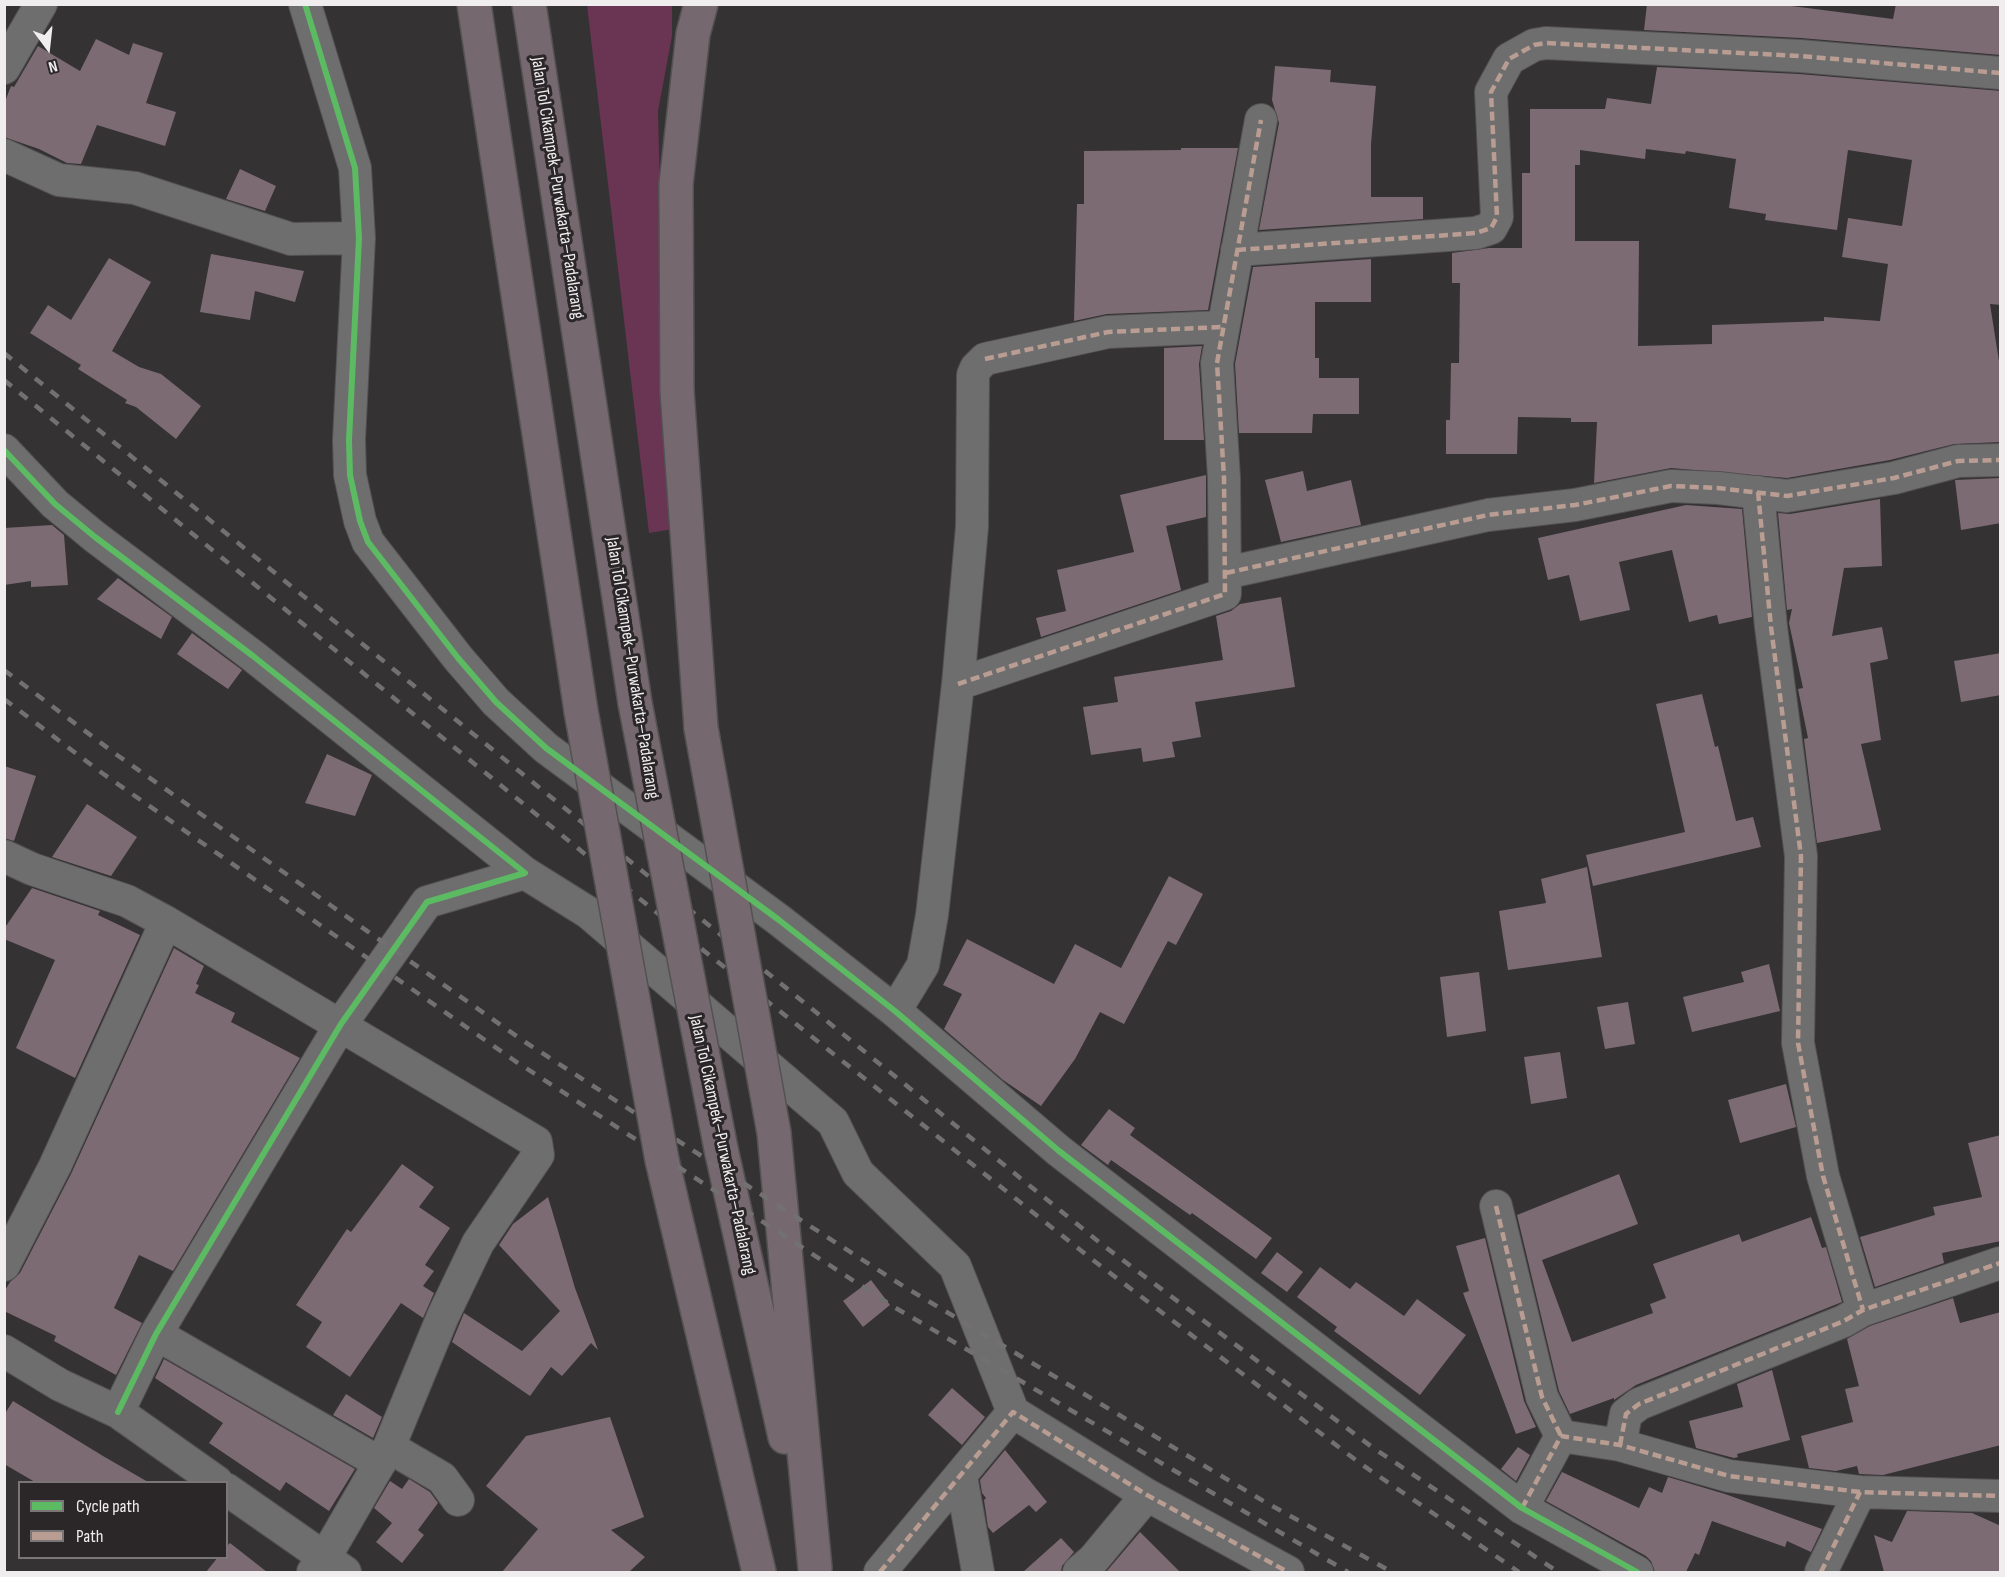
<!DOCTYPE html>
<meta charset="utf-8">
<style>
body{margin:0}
#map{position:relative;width:2005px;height:1577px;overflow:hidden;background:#343233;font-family:"Sofia Sans Condensed",sans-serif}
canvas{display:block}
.frame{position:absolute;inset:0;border:6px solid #f0edef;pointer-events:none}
.legend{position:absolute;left:18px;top:1481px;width:210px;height:78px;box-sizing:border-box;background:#2b2729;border:2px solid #7a7678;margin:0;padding:8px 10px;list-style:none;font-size:18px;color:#f0edef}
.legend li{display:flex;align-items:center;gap:12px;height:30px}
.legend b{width:30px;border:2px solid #7a7678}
.north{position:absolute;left:18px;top:18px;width:60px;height:60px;-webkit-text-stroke:4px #2b2729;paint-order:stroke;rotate:165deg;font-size:16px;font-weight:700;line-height:24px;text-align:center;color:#f0edef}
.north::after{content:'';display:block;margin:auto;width:21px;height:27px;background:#f0edef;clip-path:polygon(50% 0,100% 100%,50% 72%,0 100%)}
</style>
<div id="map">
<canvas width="2005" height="1577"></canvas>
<div class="frame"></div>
<ul class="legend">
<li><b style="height:8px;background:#5cba63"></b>Cycle path</li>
<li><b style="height:8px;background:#b99d93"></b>Path</li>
</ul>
<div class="north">N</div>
</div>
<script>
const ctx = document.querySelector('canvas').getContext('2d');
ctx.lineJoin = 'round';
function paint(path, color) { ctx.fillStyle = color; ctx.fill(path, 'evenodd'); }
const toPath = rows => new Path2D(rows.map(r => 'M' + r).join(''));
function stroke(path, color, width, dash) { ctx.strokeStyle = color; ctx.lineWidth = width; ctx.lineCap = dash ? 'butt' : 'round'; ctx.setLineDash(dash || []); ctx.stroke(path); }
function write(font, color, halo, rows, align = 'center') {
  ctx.font = font + ' "Sofia Sans Condensed",sans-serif'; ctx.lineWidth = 6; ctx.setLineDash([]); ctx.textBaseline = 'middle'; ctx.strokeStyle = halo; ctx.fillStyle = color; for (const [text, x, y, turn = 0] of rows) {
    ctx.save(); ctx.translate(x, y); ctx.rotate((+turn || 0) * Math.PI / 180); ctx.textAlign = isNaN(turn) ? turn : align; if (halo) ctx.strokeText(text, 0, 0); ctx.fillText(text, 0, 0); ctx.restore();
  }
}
const green = toPath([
 [587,5,672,5,672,36,658,111,663,331,674,529,649,533]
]);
const building = toPath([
 [1647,4,1776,4,1893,19,1896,4,2001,4,2001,55,1801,38,1644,30],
 [96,39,129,55,133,43,163,53,146,103,176,112,165,146,97,125,81,164,67,163,39,149,4,137,4,104,11,86,14,87,38,46,80,71],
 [1275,66,1331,70,1330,82,1376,86,1371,144,1371,197,1423,197,1423,219,1259,230,1279,123,1272,100],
 [1657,67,1799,74,2001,91,2001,305,1990,304,2001,374,2001,442,1954,444,1890,460,1787,478,1671,468,1594,483,1597,422,1571,422,1571,418,1518,417,1517,454,1446,454,1446,420,1450,420,1451,363,1459,363,1460,283,1452,283,1452,253,1489,248,1522,248,1522,173,1530,173,1530,109,1605,109,1607,98,1651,104],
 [1646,149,1685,154,1686,151,1736,159,1729,208,1766,214,1765,220,1837,230,1848,150,1912,160,1902,226,1848,218,1842,257,1888,264,1880,321,1824,317,1824,321,1712,325,1712,344,1638,346,1639,241,1575,241,1575,165,1580,165,1580,150,1645,159],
 [1181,148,1238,148,1208,310,1107,314,1074,321,1077,204,1084,204,1084,151,1181,150],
 [240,169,276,186,265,211,226,199],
 [211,254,304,271,295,302,255,291,250,320,200,312],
 [109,258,151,282,112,351,139,367,161,374,201,406,176,439,136,407,125,403,127,400,78,369,81,365,30,333,48,305,71,320],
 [1371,259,1371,302,1315,302,1315,358,1319,358,1319,378,1359,378,1359,414,1313,414,1312,433,1239,433,1235,364,1253,267],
 [1202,346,1199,364,1204,440,1164,440,1164,348],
 [1303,471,1307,491,1351,480,1361,525,1281,542,1265,480],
 [1206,475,1206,517,1166,526,1181,590,1041,637,1036,618,1066,611,1057,570,1134,552,1120,495],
 [2001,478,2001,523,1961,530,1955,480],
 [1880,499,1882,566,1844,568,1832,636,1882,627,1888,659,1870,663,1881,740,1861,744,1881,830,1817,843,1804,739,1808,738,1798,689,1803,688,1789,623,1792,609,1787,610,1778,513,1790,514],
 [1686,505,1742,509,1752,617,1719,624,1717,615,1689,622,1672,550,1619,562,1630,610,1580,621,1569,575,1548,580,1538,538],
 [52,525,64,535,68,585,31,587,31,581,4,585,4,528],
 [118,578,172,617,161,639,97,599],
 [1281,597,1295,687,1195,702,1201,737,1172,742,1175,757,1143,762,1141,748,1091,755,1083,707,1118,702,1114,677,1223,660,1216,616,1231,611,1240,604],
 [192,633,242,670,228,689,177,654],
 [2001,653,2001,695,1961,702,1954,661],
 [1702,694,1715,747,1718,746,1736,821,1753,817,1761,847,1593,886,1586,855,1685,832,1656,704],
 [327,754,372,775,355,816,305,803],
 [4,766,36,776,14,841,4,838],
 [87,804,137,837,111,876,52,857],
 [1587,867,1602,957,1508,970,1499,911,1546,903,1541,879],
 [1169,876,1203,894,1176,945,1168,941,1124,1024,1100,1012,1075,1059,1041,1106,1003,1080,944,1029,962,994,943,985,967,939,1054,984,1075,944,1121,968],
 [32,888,100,911,98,915,140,935,75,1078,16,1048,55,960,4,939,4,929],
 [174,948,204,966,196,984,199,985,195,993,235,1013,231,1022,300,1058,173,1271,139,1255,114,1308,142,1323,116,1375,54,1341,56,1336,4,1311,4,1292,10,1282,20,1273,71,1174],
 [1769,964,1780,1011,1692,1032,1683,997,1744,982,1741,972],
 [1479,972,1486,1031,1447,1037,1440,977],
 [1628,1002,1635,1044,1605,1049,1597,1007],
 [1560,1052,1567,1098,1531,1104,1524,1057],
 [1786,1084,1796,1127,1740,1143,1728,1100],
 [1109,1109,1135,1128,1130,1135,1272,1238,1256,1259,1192,1213,1190,1215,1111,1160,1108,1165,1081,1145],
 [2001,1135,2001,1241,1942,1253,1944,1263,1875,1287,1860,1237,1935,1215,1933,1207,1982,1197,1968,1143],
 [402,1164,434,1187,419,1207,450,1228,425,1265,434,1271,423,1286,434,1293,423,1318,401,1303,350,1377,306,1347,322,1322,296,1305,347,1229,351,1232],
 [1619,1174,1638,1224,1542,1260,1572,1342,1653,1313,1650,1304,1666,1298,1653,1264,1739,1234,1742,1242,1811,1217,1822,1248,1826,1247,1842,1302,1636,1385,1614,1400,1614,1398,1570,1414,1559,1391,1517,1215],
 [548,1197,575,1288,598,1350,591,1343,562,1376,551,1367,530,1396,452,1342,464,1313,522,1351,560,1311,499,1245,513,1224],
 [1485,1238,1524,1401,1536,1427,1516,1434,1463,1293,1469,1291,1456,1246],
 [1277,1252,1303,1272,1287,1292,1261,1273],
 [1320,1267,1350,1289,1356,1282,1404,1316,1417,1299,1466,1335,1420,1395,1334,1331,1337,1327,1297,1297],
 [871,1280,890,1305,863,1327,843,1301],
 [1953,1298,1960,1323,2001,1312,2001,1445,1883,1475,1859,1474,1857,1466,1836,1471,1809,1468,1801,1436,1853,1422,1845,1389,1859,1386,1847,1339,1870,1326],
 [164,1359,355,1469,329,1511,286,1482,280,1491,209,1443,223,1423,155,1378],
 [1772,1370,1790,1440,1737,1454,1738,1457,1734,1458,1696,1448,1689,1421,1743,1407,1737,1384],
 [952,1388,985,1417,962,1445,928,1415],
 [346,1394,382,1417,373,1438,333,1415],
 [13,1401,103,1456,148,1482,35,1482,4,1464,4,1415],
 [610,1417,644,1517,611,1530,645,1557,629,1572,502,1572,538,1529,486,1486,526,1436],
 [1518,1447,1530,1455,1516,1481,1501,1469],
 [1005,1450,1047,1502,1036,1512,1029,1505,993,1533,988,1527,984,1500,986,1498,982,1493,980,1480],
 [1562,1472,1639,1508,1649,1487,1662,1493,1668,1477,1725,1494,1822,1529,1811,1552,1787,1541,1785,1547,1712,1521,1699,1555,1695,1553,1686,1572,1655,1572,1651,1561,1646,1556,1546,1501],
 [409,1479,430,1492,438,1503,418,1530,424,1535,402,1563,376,1542,392,1523,374,1508,390,1481,402,1489],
 [1907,1511,1972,1513,2001,1526,2001,1572,1884,1572,1874,1535,1892,1542],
 [1140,1532,1180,1572,1106,1572],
 [1061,1538,1074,1552,1062,1566,1061,1572,1023,1572],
 [230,1543,267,1572,206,1572,218,1557,226,1557,226,1547]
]);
const minor = toPath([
 [305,4,355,168,359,238,349,440,350,475,360,521,368,542,458,658,496,702,546,748,779,920,895,1011,1059,1151,1522,1508,1637,1572],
 [4,68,41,4],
 [4,155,59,180,135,188,291,239,359,238],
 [1237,250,1476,233,1491,228,1497,217,1491,92,1509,59,1534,45,1546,43,1800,56,2000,73],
 [4,450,55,504,95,537,253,656,525,873,427,902,341,1024,156,1334,118,1412],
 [1758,492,1771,627,1801,856,1798,1043,1823,1176,1863,1310],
 [1226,573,1488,515,1575,505,1671,486,1718,488,1787,496,1894,478,1958,461,2000,460],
 [958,684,1225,594,1224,478,1217,363,1261,120],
 [4,856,32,869,127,901,166,922,536,1142,538,1155,478,1243,443,1316,389,1447,324,1559,313,1572],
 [525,873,589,913,833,1122,858,1173,955,1266,1013,1412],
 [895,1011,923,965,932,915,958,684,972,527,973,375,976,368,985,359,1108,332,1222,327],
 [1496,1206,1542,1397,1561,1436],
 [4,1265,55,1166,166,922],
 [156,1334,380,1463],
 [4,1351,60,1385,118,1412,217,1482],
 [1620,1445,1626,1414,1639,1404,1844,1321,1863,1310,2000,1263],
 [389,1447,442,1478,458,1500],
 [961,1476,978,1572],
 [226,1489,345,1572],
 [1522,1508,1561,1436,1620,1445,1729,1476,1860,1492,2000,1496],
 [880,1572,1013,1412,1147,1495,1288,1572],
 [1079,1572,1093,1560,1147,1495],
 [1821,1572,1860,1492]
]);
const highway = toPath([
 [474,4,581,711],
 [529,4,635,703],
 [701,4,693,34,676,184,677,391,701,728],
 [774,1133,815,1568],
 [721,1149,785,1437],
 [662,1160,759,1572]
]);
const rail = toPath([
 [4,353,1104,1246,1372,1447,1558,1572],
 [4,380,694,943,1089,1257,1361,1464,1519,1572],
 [4,670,117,755,525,1042,903,1286,1265,1502,1392,1572],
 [4,699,102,773,515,1061,894,1307,1348,1572]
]);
const highwayBridge = toPath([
 [635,703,721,1149],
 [581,711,662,1160],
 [701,728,774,1133]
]);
const quiet = toPath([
 [1237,250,1476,233,1491,228,1497,217,1491,92,1509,59,1534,45,1546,43,1800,56,2000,73],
 [985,359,1108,332,1222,327],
 [1758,492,1771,627,1801,856,1798,1043,1823,1176,1863,1310],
 [1226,573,1488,515,1575,505,1671,486,1718,488,1787,496,1894,478,1958,461,2000,460],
 [958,684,1225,594,1224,478,1217,363,1261,120],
 [1496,1206,1542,1397,1561,1436],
 [1620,1445,1626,1414,1639,1404,1844,1321,1863,1310,2000,1263],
 [1522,1508,1561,1436,1620,1445,1729,1476,1860,1492,2000,1496],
 [880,1572,1013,1412,1147,1495,1288,1572],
 [1821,1572,1860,1492]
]);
const cycleway = toPath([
 [305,4,355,168,359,238,349,440,350,475,360,521,368,542,458,658,496,702,546,748,779,920,895,1011,1059,1151,1522,1508,1637,1572],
 [4,450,55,504,95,537,253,656,525,873,427,902,341,1024,156,1334,118,1412]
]);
const streetNames = [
 ["Jalan Tol Cikampek–Purwakarta–Padalarang",557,188,81],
 ["Jalan Tol Cikampek–Purwakarta–Padalarang",632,668,81],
 ["Jalan Tol Cikampek–Purwakarta–Padalarang",722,1145,78]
];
paint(green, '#6a3453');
paint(building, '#7d6b74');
stroke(minor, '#535152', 34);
stroke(highway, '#535152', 36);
stroke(minor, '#6f6e6e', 32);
stroke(highway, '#75696f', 33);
stroke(rail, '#727071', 4.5, [10, 10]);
stroke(highwayBridge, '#535152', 36, []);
stroke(highwayBridge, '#75696f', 33);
stroke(quiet, '#b99d93', 4.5, [9, 4.5]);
stroke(cycleway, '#5cba63', 6);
write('18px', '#f0edef', '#2b2729', streetNames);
</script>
